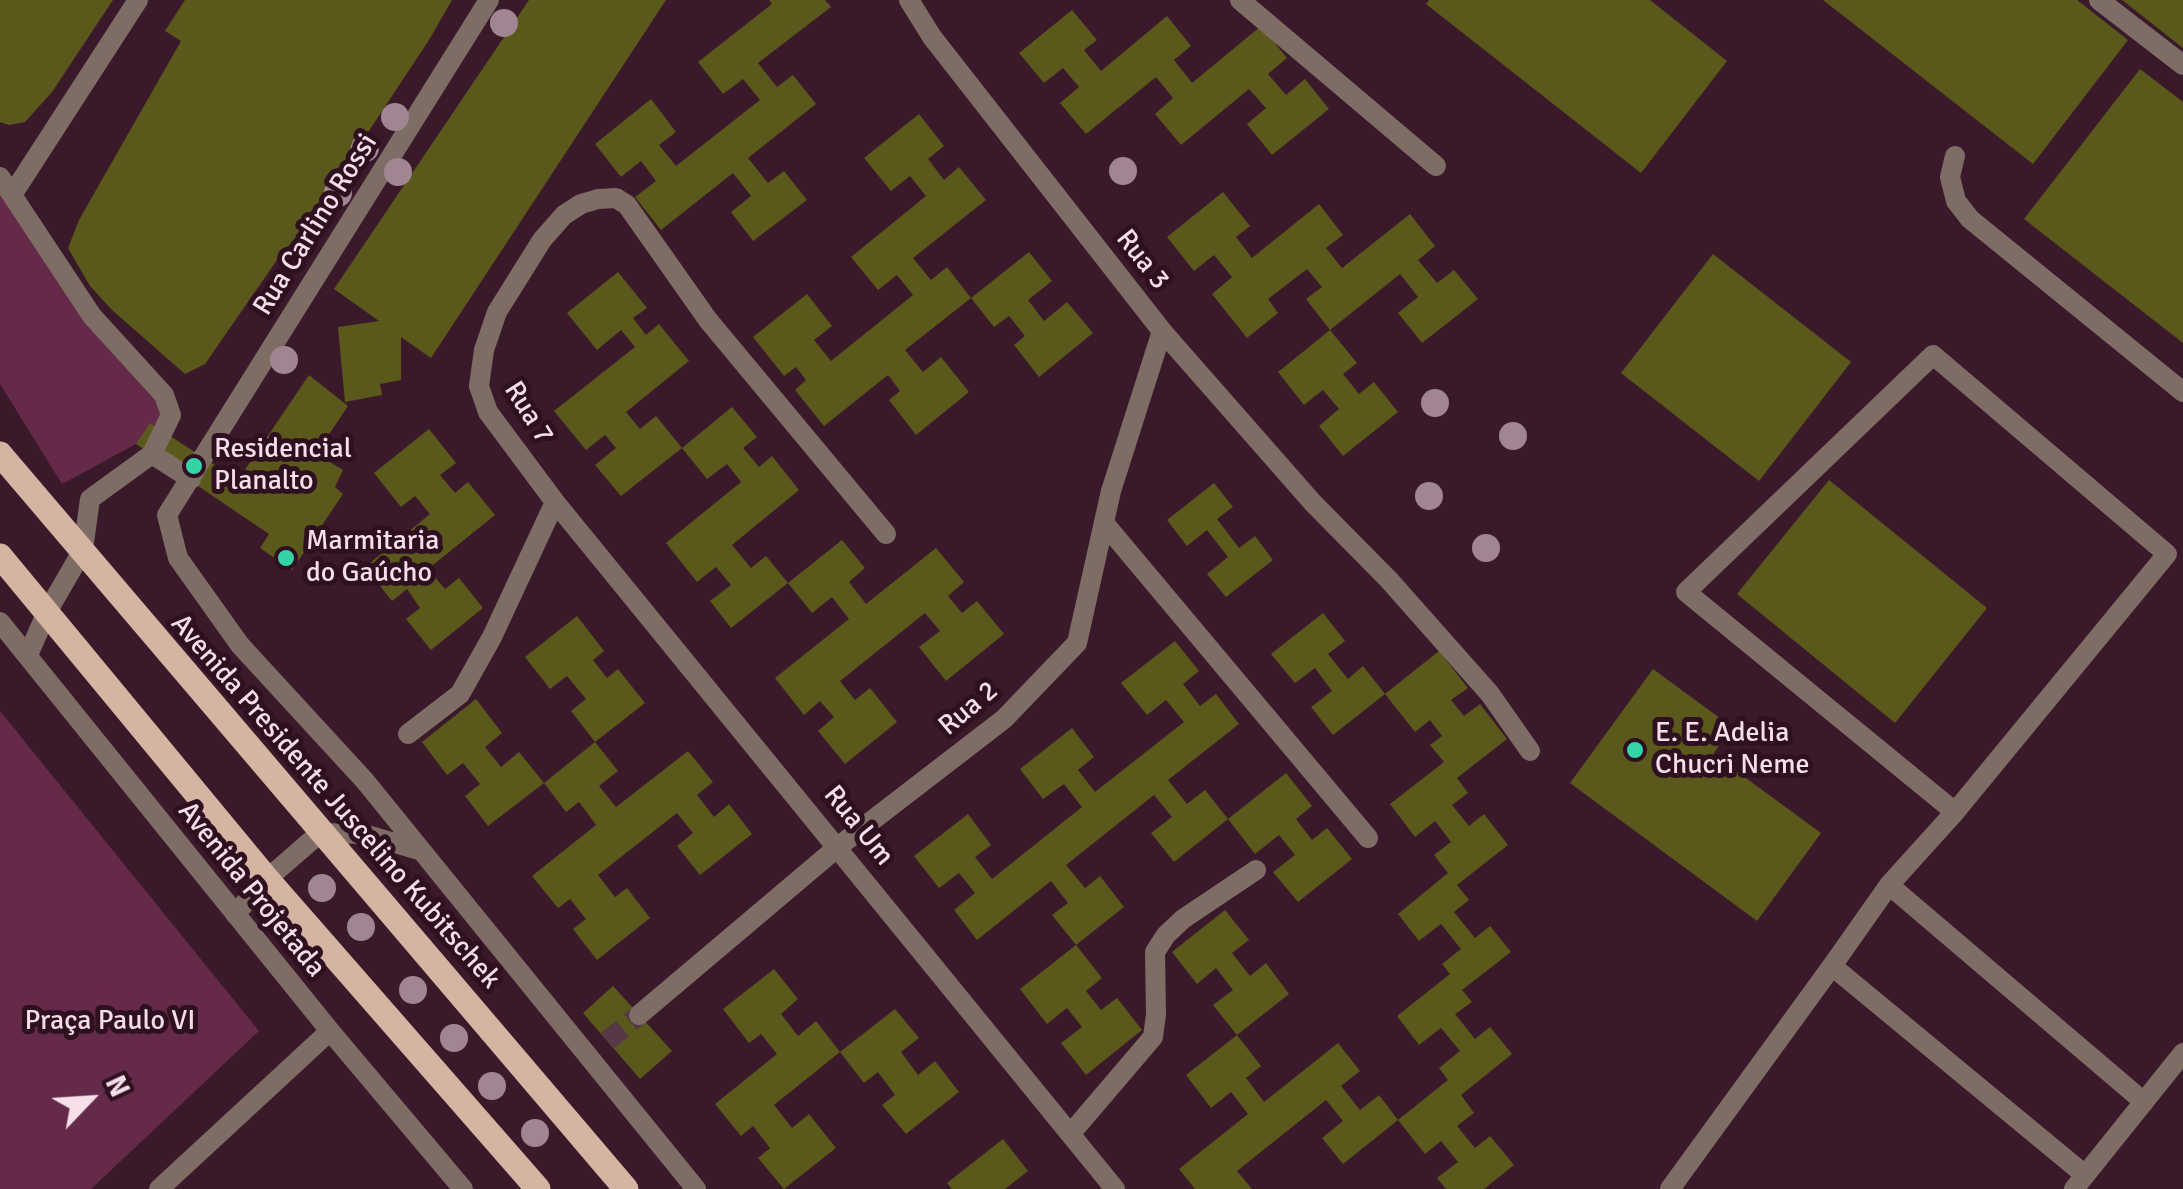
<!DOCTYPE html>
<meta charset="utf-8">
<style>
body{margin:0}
#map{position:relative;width:2183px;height:1189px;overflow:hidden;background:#3a1a2a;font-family:Signika,sans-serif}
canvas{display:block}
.north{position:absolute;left:40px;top:1049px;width:100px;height:100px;-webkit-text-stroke:8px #2f1021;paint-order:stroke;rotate:65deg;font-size:28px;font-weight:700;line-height:40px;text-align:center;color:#f6dfe9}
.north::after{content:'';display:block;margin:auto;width:35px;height:45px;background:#f6dfe9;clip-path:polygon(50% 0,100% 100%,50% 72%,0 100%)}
</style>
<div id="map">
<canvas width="2183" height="1189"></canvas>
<div class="north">N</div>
</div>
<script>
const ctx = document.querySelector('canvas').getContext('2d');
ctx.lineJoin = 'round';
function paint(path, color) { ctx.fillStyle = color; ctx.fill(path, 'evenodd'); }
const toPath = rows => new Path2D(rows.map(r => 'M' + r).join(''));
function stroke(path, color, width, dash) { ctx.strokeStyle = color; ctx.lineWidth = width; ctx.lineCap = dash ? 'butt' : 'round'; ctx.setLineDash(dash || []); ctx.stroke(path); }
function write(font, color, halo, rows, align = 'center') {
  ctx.font = font + ' Signika,sans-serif'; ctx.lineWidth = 10; ctx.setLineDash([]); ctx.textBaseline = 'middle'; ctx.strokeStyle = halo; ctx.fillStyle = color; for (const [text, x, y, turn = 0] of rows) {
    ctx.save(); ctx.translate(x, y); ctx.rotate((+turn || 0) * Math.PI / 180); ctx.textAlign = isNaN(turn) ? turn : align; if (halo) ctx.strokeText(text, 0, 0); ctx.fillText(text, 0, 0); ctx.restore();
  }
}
const green = toPath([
 [0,177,171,415,152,454,136,444,62,484,0,384],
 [0,711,259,1031,91,1189,0,1189]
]);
const building = toPath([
 [0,0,113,0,52,92,25,122,9,125,0,122],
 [185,0,452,0,429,40,308,223,277,260,205,364,185,374,112,310,90,286,68,248,79,220,181,41,165,31],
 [529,0,666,0,431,358,401,337,401,380,380,384,382,395,345,402,338,327,379,321,334,289],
 [769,0,825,0,831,7,758,63,777,87,793,75,816,104,748,158,768,183,784,171,807,200,753,241,731,212,751,196,733,173,661,230,635,197,656,181,641,161,621,177,595,144,651,99,676,132,659,145,676,166,760,100,743,79,723,94,698,62,772,4],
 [1429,0,1650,0,1727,61,1641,173,1426,4],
 [1823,0,2077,0,2128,40,2033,164],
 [2122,0,2183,0,2183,48],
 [1072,10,1097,40,1084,50,1101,71,1167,16,1191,46,1174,60,1192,83,1261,26,1287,58,1268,74,1286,95,1305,79,1329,109,1272,155,1247,124,1266,108,1249,89,1181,145,1155,114,1173,98,1156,77,1086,134,1060,103,1079,87,1063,68,1044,83,1019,53],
 [2140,69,2183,102,2183,343,2024,219],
 [919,114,944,146,928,159,944,180,959,167,986,200,913,258,931,280,947,267,971,298,905,350,923,372,941,357,969,392,916,435,889,400,900,391,888,375,824,426,795,390,806,380,796,367,784,376,753,337,807,294,832,326,814,340,831,361,913,295,897,275,878,290,851,257,926,196,910,176,891,191,864,158],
 [1223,192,1250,226,1236,237,1252,258,1319,204,1343,235,1326,248,1342,268,1410,214,1435,246,1418,260,1437,283,1454,270,1478,299,1422,343,1398,313,1418,297,1400,274,1330,330,1306,299,1322,287,1307,269,1268,299,1278,313,1247,338,1212,294,1232,277,1214,255,1194,271,1167,237],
 [1029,252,1052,281,1028,300,1044,321,1067,302,1093,333,1039,377,1014,345,1025,336,1009,316,994,327,971,298],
 [1713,254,1851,362,1759,481,1621,373],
 [618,272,647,308,633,318,646,335,659,324,689,361,626,412,640,429,656,416,682,448,621,496,595,465,616,448,605,435,586,450,554,411,635,347,621,330,597,350,567,313],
 [1330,330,1357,363,1343,374,1359,394,1374,382,1398,412,1343,456,1319,426,1339,409,1323,390,1304,405,1278,372],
 [309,375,348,406,316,454,343,470,335,487,343,494,292,570,260,548,269,534,136,444,150,423,238,480],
 [732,407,757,437,743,448,759,467,772,456,799,490,732,545,751,568,766,556,788,583,731,628,710,601,731,585,716,567,697,582,666,543,741,482,727,464,707,479,682,448],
 [429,429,456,463,440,475,455,493,468,482,495,515,428,569,445,589,459,578,483,608,431,650,406,619,420,608,407,589,392,601,365,567,430,514,415,496,401,507,374,473],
 [1829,480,1987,608,1895,723,1737,594],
 [1214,483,1233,507,1217,519,1239,548,1255,536,1273,560,1226,597,1207,574,1228,557,1207,530,1187,546,1167,520],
 [842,540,865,568,849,582,866,604,936,548,964,582,948,596,962,613,977,601,1004,634,946,681,919,647,940,631,925,613,840,681,855,700,870,688,897,722,845,764,818,731,834,717,820,701,804,715,775,678,849,619,832,597,812,613,788,583],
 [1323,613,1345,641,1328,654,1348,679,1363,666,1385,694,1439,651,1468,688,1451,700,1464,716,1480,704,1507,739,1457,778,1468,793,1452,805,1469,826,1484,814,1508,845,1457,885,1469,900,1454,912,1475,938,1490,926,1511,952,1462,990,1472,1002,1455,1014,1475,1039,1490,1027,1512,1054,1461,1095,1474,1113,1457,1126,1475,1148,1490,1136,1514,1165,1484,1189,1446,1189,1437,1178,1458,1162,1441,1141,1425,1154,1398,1120,1448,1080,1439,1068,1460,1051,1441,1028,1419,1045,1397,1016,1450,974,1442,964,1461,949,1441,924,1419,941,1398,914,1448,873,1434,855,1451,842,1435,821,1415,837,1390,804,1444,762,1430,745,1442,736,1430,720,1415,732,1385,694,1333,735,1311,707,1332,691,1315,668,1295,683,1271,654],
 [577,616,604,651,593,660,607,678,618,669,645,703,595,742,571,711,586,699,567,676,550,689,525,657],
 [1175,641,1199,671,1183,684,1200,706,1216,694,1239,724,1168,780,1187,804,1205,790,1228,819,1174,862,1151,833,1172,817,1154,795,1066,865,1085,888,1100,876,1124,907,1076,945,1052,915,1068,903,1051,881,977,940,954,910,975,893,959,873,939,888,914,856,968,814,991,845,975,857,992,879,1082,807,1064,784,1043,799,1020,769,1072,728,1094,757,1078,770,1095,792,1184,722,1166,700,1147,715,1121,683],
 [1653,669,1732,727,1713,754,1821,833,1757,921,1570,783],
 [476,699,502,733,485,747,501,767,519,752,544,783,488,826,465,796,480,784,463,763,447,775,422,742],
 [595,742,618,771,599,786,616,807,688,751,713,782,697,795,714,817,729,804,752,834,700,875,677,846,693,833,677,813,598,875,615,897,627,888,650,918,597,960,573,929,586,919,570,899,558,908,532,876,596,825,579,802,566,812,544,783],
 [1286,773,1312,806,1296,819,1312,840,1327,828,1352,859,1298,902,1273,872,1295,855,1279,835,1255,854,1228,819],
 [1225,910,1249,940,1232,953,1250,976,1266,963,1289,994,1237,1035,1261,1066,1246,1078,1264,1102,1338,1043,1360,1071,1341,1086,1360,1110,1379,1095,1398,1120,1343,1164,1322,1138,1343,1121,1326,1100,1237,1171,1252,1189,1195,1189,1179,1169,1248,1114,1231,1092,1211,1108,1186,1075,1237,1035,1213,1005,1233,990,1216,968,1197,984,1172,952],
 [1076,945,1102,978,1086,991,1101,1010,1117,998,1142,1030,1086,1075,1061,1043,1082,1027,1067,1008,1047,1024,1020,989],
 [774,969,798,999,781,1014,798,1036,816,1021,840,1052,774,1105,792,1128,809,1114,836,1148,784,1189,758,1158,770,1148,753,1126,741,1136,715,1104,777,1054,761,1034,749,1043,723,1009],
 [613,986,672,1051,640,1079,583,1013],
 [895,1009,919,1038,901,1052,918,1075,935,1061,959,1092,906,1134,882,1105,895,1095,878,1072,864,1083,840,1052],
 [1003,1139,1028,1171,1005,1189,952,1189,947,1183]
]);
const streetTunnel = toPath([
 [607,1041,639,1015]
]);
const lane = toPath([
 [2099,0,2183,65],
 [1955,156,1950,177,1956,201,1970,219,2183,392],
 [1955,812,1686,592,1933,355,2167,554,1955,812,1889,885,1832,966,2085,1175],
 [1889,885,2144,1102],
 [1670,1189,1832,966]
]);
const street = toPath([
 [489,0,167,515,178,558,240,645,365,781,696,1189],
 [909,0,932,37,1162,331,1313,503,1389,580,1490,694,1530,751],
 [1240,0,1436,166],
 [0,177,92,316,164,395,171,415,152,454,191,479],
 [12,195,138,0],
 [1104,523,1368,838],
 [886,534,708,320,627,205,616,198,598,199,581,204,564,215,542,240,497,312,484,350,479,386,488,412,555,502,1115,1189],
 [0,622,330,1031,463,1189],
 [28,655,47,612,83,550,90,499,152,454],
 [408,734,460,694,492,637,555,502],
 [235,914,267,879,320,833,364,834,422,851],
 [639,1015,839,846,1004,719,1077,643,1111,491,1162,331],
 [1072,1132,1153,1037,1156,1014,1155,952,1166,935,1183,919,1256,870],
 [159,1189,330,1031],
 [2074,1189,2183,1053]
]);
const primary = toPath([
 [0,454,626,1189],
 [0,556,267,879,538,1189]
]);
const trees = [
 [504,23],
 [395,117],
 [365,148],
 [1123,171],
 [398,172],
 [338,193],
 [284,360],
 [1435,403],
 [1513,436],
 [1429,496],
 [1486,548],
 [322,888],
 [361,927],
 [413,990],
 [454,1038],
 [492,1086],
 [535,1133]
];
const markers = [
 [194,466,10,"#35d4a7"],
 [286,558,10,"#35d4a7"],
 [1635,750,10,"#35d4a7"]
];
const streetNames = [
 ["Rua Carlino Rossi",316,225,-58],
 ["Rua 3",1142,260,52],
 ["Rua 7",528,413,58],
 ["Rua 2",969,709,-40],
 ["Avenida Presidente Juscelino Kubitschek",335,802,49],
 ["Rua Um",858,826,51],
 ["Avenida Projetada",251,890,51]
];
const poiNames = [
 ["Residencial",214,450],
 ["Planalto",214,482],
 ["Marmitaria",306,542],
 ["do Gaúcho",306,574],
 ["E. E. Adelia",1655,734],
 ["Chucri Neme",1655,766]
];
const parkNames = [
 ["Praça Paulo VI",110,1022]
];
paint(green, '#65294a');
paint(building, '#5a591b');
stroke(streetTunnel, '#563847', 20, [20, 10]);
stroke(lane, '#7e6d64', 20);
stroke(street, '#7e6d64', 20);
stroke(primary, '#d6b4a2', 25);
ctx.fillStyle = '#a08692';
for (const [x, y] of trees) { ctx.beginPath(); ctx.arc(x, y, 14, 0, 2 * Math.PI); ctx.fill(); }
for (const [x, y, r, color] of markers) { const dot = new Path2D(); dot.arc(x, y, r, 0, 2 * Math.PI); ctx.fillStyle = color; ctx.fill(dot); stroke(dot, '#2f1021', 4); }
write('28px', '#f6dfe9', '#2f1021', streetNames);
write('28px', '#f6dfe9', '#2f1021', poiNames, 'left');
write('28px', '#f3dee7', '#2f1021', parkNames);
</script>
